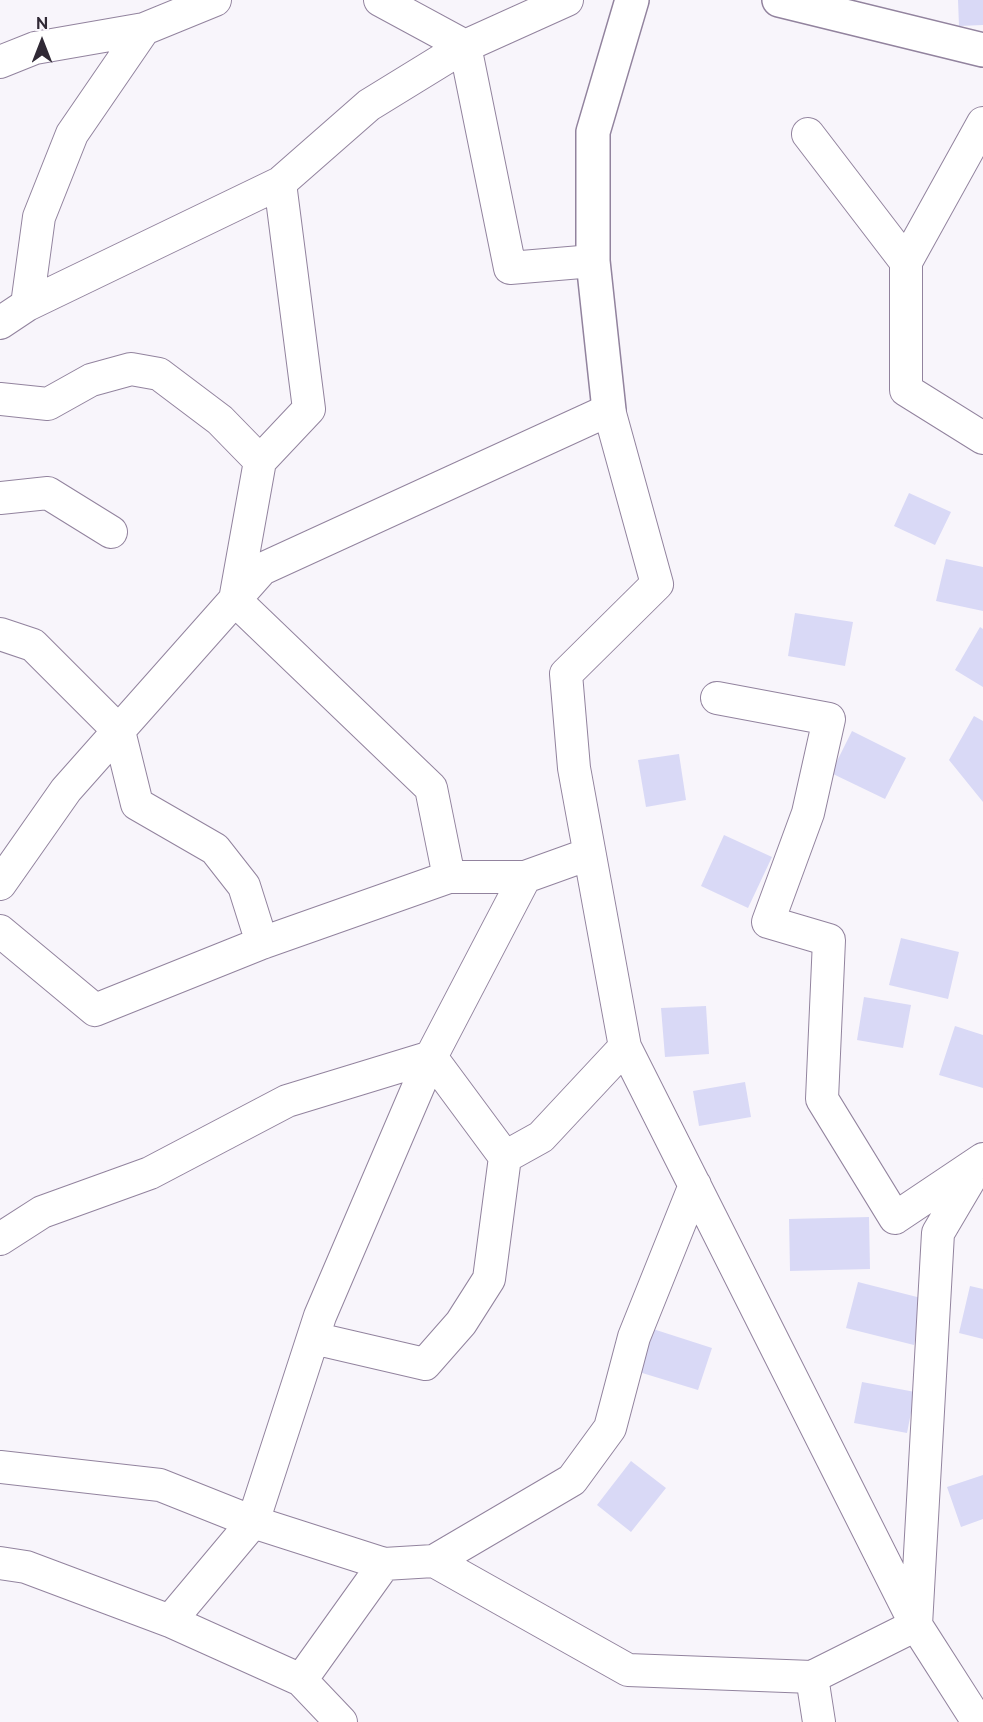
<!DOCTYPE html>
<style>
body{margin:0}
#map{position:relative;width:983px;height:1722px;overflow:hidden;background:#f8f5fb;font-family:Raleway,sans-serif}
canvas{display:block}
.north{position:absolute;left:12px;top:12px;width:60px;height:60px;-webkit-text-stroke:4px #f8f5fb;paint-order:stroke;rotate:0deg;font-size:16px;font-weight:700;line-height:24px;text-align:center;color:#302935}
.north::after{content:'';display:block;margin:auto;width:21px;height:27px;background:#302935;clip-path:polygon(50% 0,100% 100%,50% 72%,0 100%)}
</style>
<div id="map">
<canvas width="983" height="1722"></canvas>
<div class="north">N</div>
</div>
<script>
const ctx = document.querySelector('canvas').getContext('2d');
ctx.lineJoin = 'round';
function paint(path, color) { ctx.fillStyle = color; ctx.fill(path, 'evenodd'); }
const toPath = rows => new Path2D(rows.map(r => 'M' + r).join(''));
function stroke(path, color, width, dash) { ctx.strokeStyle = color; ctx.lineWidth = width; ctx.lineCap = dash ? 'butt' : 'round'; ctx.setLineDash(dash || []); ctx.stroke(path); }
const building = toPath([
 [958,0,983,0,983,25,959,26],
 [909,493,951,512,935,545,894,526],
 [946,559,983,567,983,611,936,601],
 [795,613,853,622,845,666,788,656],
 [980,627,983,629,983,687,955,670],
 [974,716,983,721,983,802,949,760],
 [852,731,906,758,885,799,831,773],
 [679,754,686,800,646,807,638,760],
 [724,835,772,857,748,908,701,886],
 [901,938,959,952,948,999,889,985],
 [864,997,911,1005,903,1048,857,1040],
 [706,1006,709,1054,665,1057,661,1008],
 [955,1026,983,1035,983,1088,939,1075],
 [745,1082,751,1117,699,1126,693,1091],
 [869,1217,870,1269,790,1271,789,1219],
 [858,1282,925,1299,914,1345,846,1328],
 [970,1286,983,1289,983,1339,959,1333],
 [653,1329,712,1348,698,1390,639,1372],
 [862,1382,915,1392,907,1433,854,1423],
 [631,1461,666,1488,631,1532,597,1505],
 [983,1475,983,1519,961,1527,947,1487]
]);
const minor = toPath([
 [380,0,465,46,510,268,593,261],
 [144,29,72,134,39,217,27,305,280,183],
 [0,62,35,48,144,29,215,0],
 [808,134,906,262,906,390,983,438],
 [906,262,983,123],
 [0,323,27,305],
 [0,399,48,404,91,380,131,369,159,374,220,420,260,461],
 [0,498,48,493,111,532],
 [0,634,33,645,119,731,137,804,215,849,244,886,262,943],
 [717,698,829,719,808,813,768,922,829,940,822,1099,895,1218,983,1159],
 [449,877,525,877,589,854],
 [0,884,66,790,262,569,609,410,657,584,566,674,574,768,625,1047],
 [0,931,95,1010,262,943,449,877,431,788,235,600,260,461,309,409,280,183,369,105,465,46,567,0],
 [977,1167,938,1233,916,1625,978,1722],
 [0,1239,42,1212,150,1173,287,1101,431,1057,525,877],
 [313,1338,425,1364,461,1323,489,1279,505,1157,431,1057],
 [0,1467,160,1485,253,1522,384,1564,434,1561,572,1480,610,1428,634,1337,695,1185],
 [434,1561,628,1670,812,1677,916,1625,625,1047,541,1137,505,1157],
 [0,1563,26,1567,170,1621],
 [812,1677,819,1722],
 [301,1680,170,1621,253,1522,320,1316,431,1057],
 [341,1722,301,1680,384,1564]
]);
const tertiary = toPath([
 [779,0,983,50],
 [609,410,593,261,593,132,632,0]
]);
paint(building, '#d9d9f6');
stroke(minor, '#92839e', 34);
stroke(tertiary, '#92839e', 36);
stroke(minor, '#fff', 32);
stroke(tertiary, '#fff', 33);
</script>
